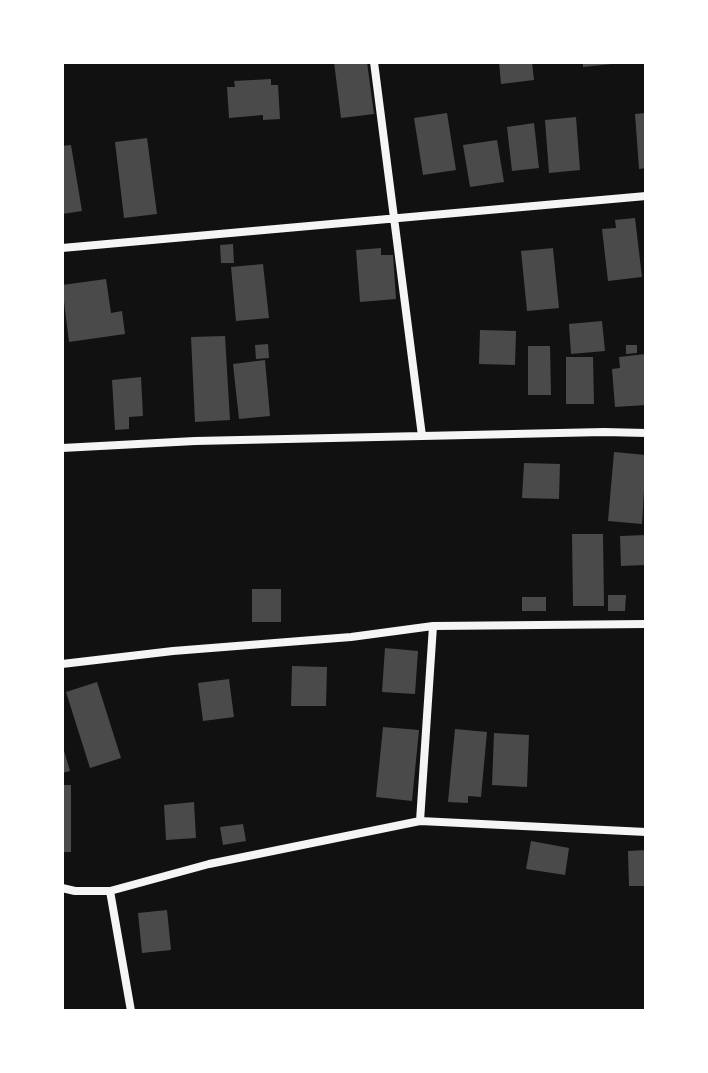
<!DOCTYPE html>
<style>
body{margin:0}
#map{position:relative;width:708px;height:1073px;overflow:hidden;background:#111;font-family:"Fira Sans",sans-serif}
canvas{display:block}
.frame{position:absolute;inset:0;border:64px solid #fff;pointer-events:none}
</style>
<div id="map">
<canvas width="708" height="1073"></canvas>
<div class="frame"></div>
</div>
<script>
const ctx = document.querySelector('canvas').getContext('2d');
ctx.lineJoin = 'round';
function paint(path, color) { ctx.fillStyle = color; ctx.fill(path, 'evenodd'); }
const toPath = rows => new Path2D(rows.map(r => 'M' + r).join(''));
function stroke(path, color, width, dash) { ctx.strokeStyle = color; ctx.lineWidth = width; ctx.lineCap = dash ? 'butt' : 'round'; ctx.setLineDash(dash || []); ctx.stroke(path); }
const building = toPath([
 [334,62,367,62,374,114,341,118],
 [499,62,532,62,534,80,501,84],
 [583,62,612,62,612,64,583,67],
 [271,79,271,85,278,85,280,119,263,120,263,115,229,118,227,87,235,87,234,81],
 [447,113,456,170,423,175,414,118],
 [646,113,646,168,639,169,635,114],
 [576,117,580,170,549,173,545,120],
 [534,123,539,168,512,171,507,127],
 [147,138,157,214,124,218,115,142],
 [497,140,504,182,470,187,463,145],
 [71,145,82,211,62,214,62,146],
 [635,218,642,277,608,281,602,229,616,228,615,220],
 [233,244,234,263,221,263,220,245],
 [381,248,381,255,393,255,396,299,360,302,356,250],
 [553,248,559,308,527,311,521,251],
 [263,264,269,318,236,321,231,267],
 [106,279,111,313,122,311,125,334,69,342,62,285],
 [602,321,605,351,571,354,569,324],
 [480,330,516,331,515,365,479,364],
 [225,336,230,420,195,422,191,337],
 [268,344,269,358,256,359,255,345],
 [626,345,637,345,637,353,626,354],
 [528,346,550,346,551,395,528,395],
 [645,354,646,405,615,407,612,369,620,368,619,357],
 [566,357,593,357,594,404,566,404],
 [265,360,270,416,239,419,233,364],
 [141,377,143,416,129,417,129,429,115,430,112,380],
 [614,452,646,455,642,524,608,521],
 [524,463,560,464,559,499,522,498],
 [572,534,603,534,604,606,573,606],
 [646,535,646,565,621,566,620,536],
 [252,589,281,589,281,622,252,622],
 [608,595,626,595,625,611,608,611],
 [522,597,546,597,546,611,522,611],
 [385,648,418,651,415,694,382,692],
 [292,666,327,667,326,706,291,706],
 [229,679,234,717,203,721,198,683],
 [97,682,121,758,90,768,66,692],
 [383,727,419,730,412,801,376,797],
 [455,729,487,732,481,797,468,796,468,803,448,802],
 [494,733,529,735,527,787,492,785],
 [62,744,70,771,62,773],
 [62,785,71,785,71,852,62,852],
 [194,802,196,838,166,840,164,805],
 [243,824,246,841,223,845,220,827],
 [531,841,569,848,565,875,526,869],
 [646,850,646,886,629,886,628,851],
 [167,910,171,950,142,953,138,913]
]);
const minor = toPath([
 [374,62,422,436],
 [62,248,646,196],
 [62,448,195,441,604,432,646,433],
 [62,664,173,651,351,637,433,626,646,624],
 [420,821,433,626],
 [62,888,75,891,110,891,209,864,420,821,646,832],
 [110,891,131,1011]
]);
paint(building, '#4a4a4a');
stroke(minor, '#f5f5f5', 8);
</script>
